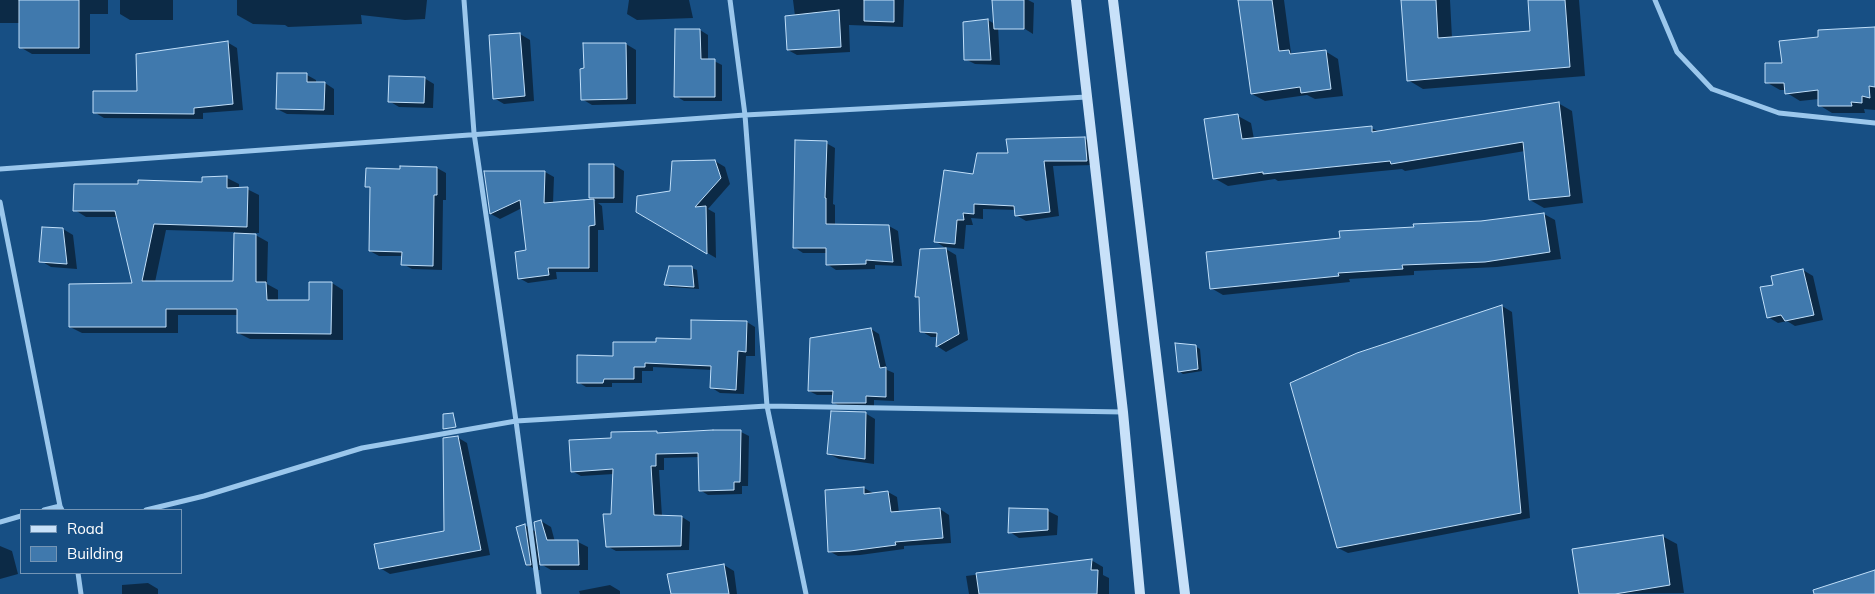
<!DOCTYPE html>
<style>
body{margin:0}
#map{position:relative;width:1875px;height:594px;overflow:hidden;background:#174f84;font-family:Mulish,sans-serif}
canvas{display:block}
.legend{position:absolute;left:20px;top:509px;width:162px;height:65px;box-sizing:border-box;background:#174f84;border:1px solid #7495b5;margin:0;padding:6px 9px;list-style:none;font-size:15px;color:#fff}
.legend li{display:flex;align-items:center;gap:10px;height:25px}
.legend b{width:25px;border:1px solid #7495b5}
</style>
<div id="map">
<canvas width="1875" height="594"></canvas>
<ul class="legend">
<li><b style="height:6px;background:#c8e1f9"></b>Road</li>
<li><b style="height:14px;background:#4079ad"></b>Building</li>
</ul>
</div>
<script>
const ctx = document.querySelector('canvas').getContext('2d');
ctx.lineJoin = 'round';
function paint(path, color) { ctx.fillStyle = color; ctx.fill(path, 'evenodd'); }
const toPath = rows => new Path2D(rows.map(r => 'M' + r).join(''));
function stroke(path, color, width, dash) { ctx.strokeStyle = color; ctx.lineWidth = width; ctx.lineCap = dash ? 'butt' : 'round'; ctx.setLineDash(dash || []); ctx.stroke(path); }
const shadow = toPath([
 [0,0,108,0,108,14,90,14,90,54,32,54,20,47,20,23,0,23],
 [120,0,173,0,173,20,130,20,120,14],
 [237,0,427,0,425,19,405,20,361,15,362,24,288,27,285,25,253,24,237,15],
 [629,0,689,0,693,18,637,20,627,14],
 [793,0,904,0,903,27,849,25,850,52,797,55,788,50,795,16],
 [995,0,1028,0,1034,3,1033,34,1025,29],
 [1239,0,1284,0,1291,53,1295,55,1325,51,1338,59,1343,96,1315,99,1307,95,1265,101,1252,94],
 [1402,0,1450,0,1452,38,1532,32,1529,0,1579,0,1585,76,1423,89,1408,80],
 [988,20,998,26,1000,65,975,64,965,59],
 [1875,28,1875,110,1864,109,1865,113,1832,113,1819,105,1819,99,1800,101,1787,93,1786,90,1780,90,1766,82,1783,65,1819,38],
 [700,30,708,35,708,61,714,61,722,65,722,101,684,101,676,96],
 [520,34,530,40,534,101,504,104,494,98,490,36],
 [227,42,237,48,243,110,203,113,203,119,104,118,94,112,138,92],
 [626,44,636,50,636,104,592,105,582,99],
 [307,75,316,80,316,83,325,83,334,89,334,115,287,114,277,109],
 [424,78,434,84,433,108,399,107,389,101],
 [1558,103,1572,111,1583,203,1544,208,1530,200,1525,151,1405,171,1402,169,1278,181,1275,179,1228,186,1214,178,1238,116,1251,123,1254,139,1371,128,1380,132],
 [1084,138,1094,144,1096,165,1053,166,1059,216,1026,221,1016,215,1016,210,983,209,983,219,971,218,973,225,966,225,964,249,944,247,935,241,974,175,1009,154],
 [826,143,835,148,833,204,835,205,835,226,889,226,898,231,902,266,875,265,875,269,836,270,827,264,827,253,803,253,794,247],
 [715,161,725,167,730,184,708,209,715,213,716,258,638,212,671,192],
 [614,165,624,171,623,203,598,203,602,206,604,230,598,230,598,272,556,272,557,279,528,283,519,278,527,251,522,208,500,219,491,214,485,172,545,172,554,177,553,203,596,201,591,198],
 [402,167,437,168,446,173,446,200,443,200,442,270,412,269,403,264,403,256,379,256,370,251,371,189,367,186,402,170],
 [203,178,227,178,239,184,239,189,247,189,259,195,259,233,252,233,268,242,267,284,278,290,278,301,310,301,332,283,343,290,343,340,250,339,238,333,238,315,178,315,178,333,82,333,70,327,134,284,118,217,86,217,75,210,204,183],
 [166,230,235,232,234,282,155,282],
 [1544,214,1555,220,1561,259,1497,267,1414,271,1414,275,1349,279,1350,282,1223,295,1211,288,1341,239],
 [63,229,73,235,77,269,51,267,41,261],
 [946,249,956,255,968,340,946,352,937,346,938,337,931,337,921,331,921,299,916,297],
 [692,268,697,270,699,289,670,287,665,284],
 [1803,270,1813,276,1823,320,1795,326,1787,321,1778,323,1768,317,1774,286],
 [1502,306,1512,312,1530,518,1348,553,1338,548],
 [747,322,755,327,755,356,746,356,744,394,720,393,712,388,712,370,653,367,653,371,642,371,642,383,612,383,612,387,586,387,578,382,615,358,692,341],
 [871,329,879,334,887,370,894,373,894,401,874,400,874,407,841,407,833,402,834,395,817,395,809,391],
 [1195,346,1200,349,1202,371,1183,374,1179,371],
 [865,413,875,419,874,464,839,459,829,454],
 [656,432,659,434,741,432,749,436,748,486,742,486,742,494,708,495,700,490,699,457,664,458,664,470,659,470,662,516,682,517,690,522,689,550,616,551,607,546,613,515,614,474,581,476,572,471,613,440],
 [457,437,467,443,490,555,390,574,380,568,445,532],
 [864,488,873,493,888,492,897,497,899,513,940,509,949,515,951,543,904,546,904,549,860,555,838,556,829,551],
 [1048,511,1058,516,1057,535,1019,538,1010,532],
 [541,521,551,527,555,542,578,542,588,547,588,570,551,570,539,563,540,570,537,570,527,565,525,525,536,532],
 [1662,536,1677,544,1684,593,1581,594],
 [0,546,12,551,18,574,0,579],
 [1091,560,1103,567,1103,575,1109,578,1109,594,969,594,966,576],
 [724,565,734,571,737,594,672,594],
 [148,583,158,589,158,594,122,594,122,585],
 [610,585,620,591,620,594,580,594,579,591]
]);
const building = toPath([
 [19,0,79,0,79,48,19,48,19,0],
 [864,0,894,0,894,22,864,21,864,0],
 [992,0,1024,0,1024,29,994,29,992,0],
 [1238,0,1272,0,1279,51,1289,50,1290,54,1326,50,1331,89,1301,93,1300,87,1251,94,1238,0],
 [1401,0,1436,0,1438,38,1530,31,1528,0,1565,0,1570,67,1407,81,1401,0],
 [839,10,841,47,787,50,785,16,839,10],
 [988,19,991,60,964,60,963,22,988,19],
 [1875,27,1875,87,1869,86,1870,98,1862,96,1862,103,1851,102,1852,106,1818,106,1818,90,1785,94,1784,83,1765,83,1765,63,1782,63,1779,41,1818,37,1818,30,1875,27],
 [675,29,700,29,701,59,715,59,715,97,674,97,675,29],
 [520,33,525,96,493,99,489,35,520,33],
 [228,41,233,104,194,108,194,114,93,113,93,91,137,91,136,54,228,41],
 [583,43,626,43,627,99,581,100,580,69,584,68,583,43],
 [277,73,307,73,307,82,325,82,324,110,276,109,277,73],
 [389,76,425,77,424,103,388,102,389,76],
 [1559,102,1570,196,1529,200,1523,142,1391,164,1390,161,1263,174,1263,172,1213,179,1204,119,1238,114,1242,139,1372,126,1372,132,1559,102],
 [1085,137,1087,161,1044,161,1050,212,1015,216,1014,206,974,204,974,214,963,213,964,220,957,220,955,244,934,242,944,170,973,174,977,153,1008,153,1006,139,1085,137],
 [795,140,827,141,825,198,826,198,826,224,889,225,893,262,866,260,866,264,826,265,826,248,793,248,795,140],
 [715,160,721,178,695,207,706,206,707,254,636,212,637,196,670,191,672,161,715,160],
 [589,164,614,164,614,198,589,198,589,164],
 [400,166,437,167,437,195,434,195,433,266,401,265,402,252,369,251,370,187,365,187,366,168,400,169,400,166],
 [484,171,545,171,544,203,594,199,595,225,589,226,589,268,548,268,549,275,518,279,515,252,526,250,520,200,490,214,484,171],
 [227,176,227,188,248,187,247,227,154,224,142,281,233,281,234,233,256,234,256,282,266,282,267,300,309,300,309,282,332,282,331,334,237,333,237,309,166,309,166,327,69,327,69,284,132,283,115,211,73,211,74,184,138,184,138,180,202,182,202,177,227,176],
 [1544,213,1550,252,1485,262,1402,265,1403,269,1338,273,1339,276,1210,289,1206,252,1340,238,1339,231,1414,227,1413,224,1481,221,1544,213],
 [42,227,63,228,67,264,39,262,42,227],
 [946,248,959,334,936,347,937,333,920,332,919,297,915,297,920,249,946,248],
 [669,266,692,266,694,287,664,285,669,266],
 [1803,269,1814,315,1785,321,1781,315,1767,318,1760,287,1773,285,1771,276,1803,269],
 [1502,305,1521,513,1337,548,1290,383,1357,353,1502,305],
 [691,320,747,321,746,352,738,351,736,390,710,388,711,366,645,363,645,367,634,367,634,379,604,379,603,383,577,383,577,355,613,356,613,342,656,342,656,338,691,339,691,320],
 [871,328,880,368,886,367,886,397,866,396,866,403,832,403,833,391,808,391,810,338,871,328],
 [1175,343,1196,345,1198,369,1178,372,1175,343],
 [831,411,866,412,865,459,827,454,831,411],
 [453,413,456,427,443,429,443,414,453,413],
 [713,430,741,430,740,482,734,482,734,490,699,491,698,453,656,454,656,466,651,466,654,515,682,516,681,546,606,547,603,514,611,514,613,469,571,472,569,440,611,438,611,432,657,431,657,433,713,430],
 [458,436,481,550,379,569,374,544,444,531,443,438,458,436],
 [864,487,864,494,888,491,891,512,940,508,943,538,895,542,896,545,850,551,828,552,825,490,864,487],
 [1009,508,1048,509,1048,530,1008,533,1009,508],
 [541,520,547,540,578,540,579,565,540,565,534,522,541,520],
 [525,524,531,565,526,565,516,527,525,524],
 [1663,535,1670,585,1615,594,1579,594,1572,549,1663,535],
 [1092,559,1091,570,1098,570,1097,594,979,594,976,573,1092,559],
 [724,564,729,594,671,594,667,574,724,564],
 [1875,570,1875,594,1814,594,1813,590,1875,570]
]);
const minor = toPath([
 [464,0,474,133,516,421,539,594],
 [730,0,745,115,767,406,806,594],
 [1655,0,1677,52,1712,89,1779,113,1875,123],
 [0,169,745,115,1087,97],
 [0,202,60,506,62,510],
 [44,510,60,506],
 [146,510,204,496,362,448,516,421,767,406,1123,412],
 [0,522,21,516],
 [78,573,81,594]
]);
const secondary = toPath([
 [1076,0,1123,412,1140,594],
 [1113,0,1185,594]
]);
paint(shadow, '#0007');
paint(building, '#4079ad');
stroke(building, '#c1dff9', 1);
stroke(minor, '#9bc7ec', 5);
stroke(secondary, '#c8e1f9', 10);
</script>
